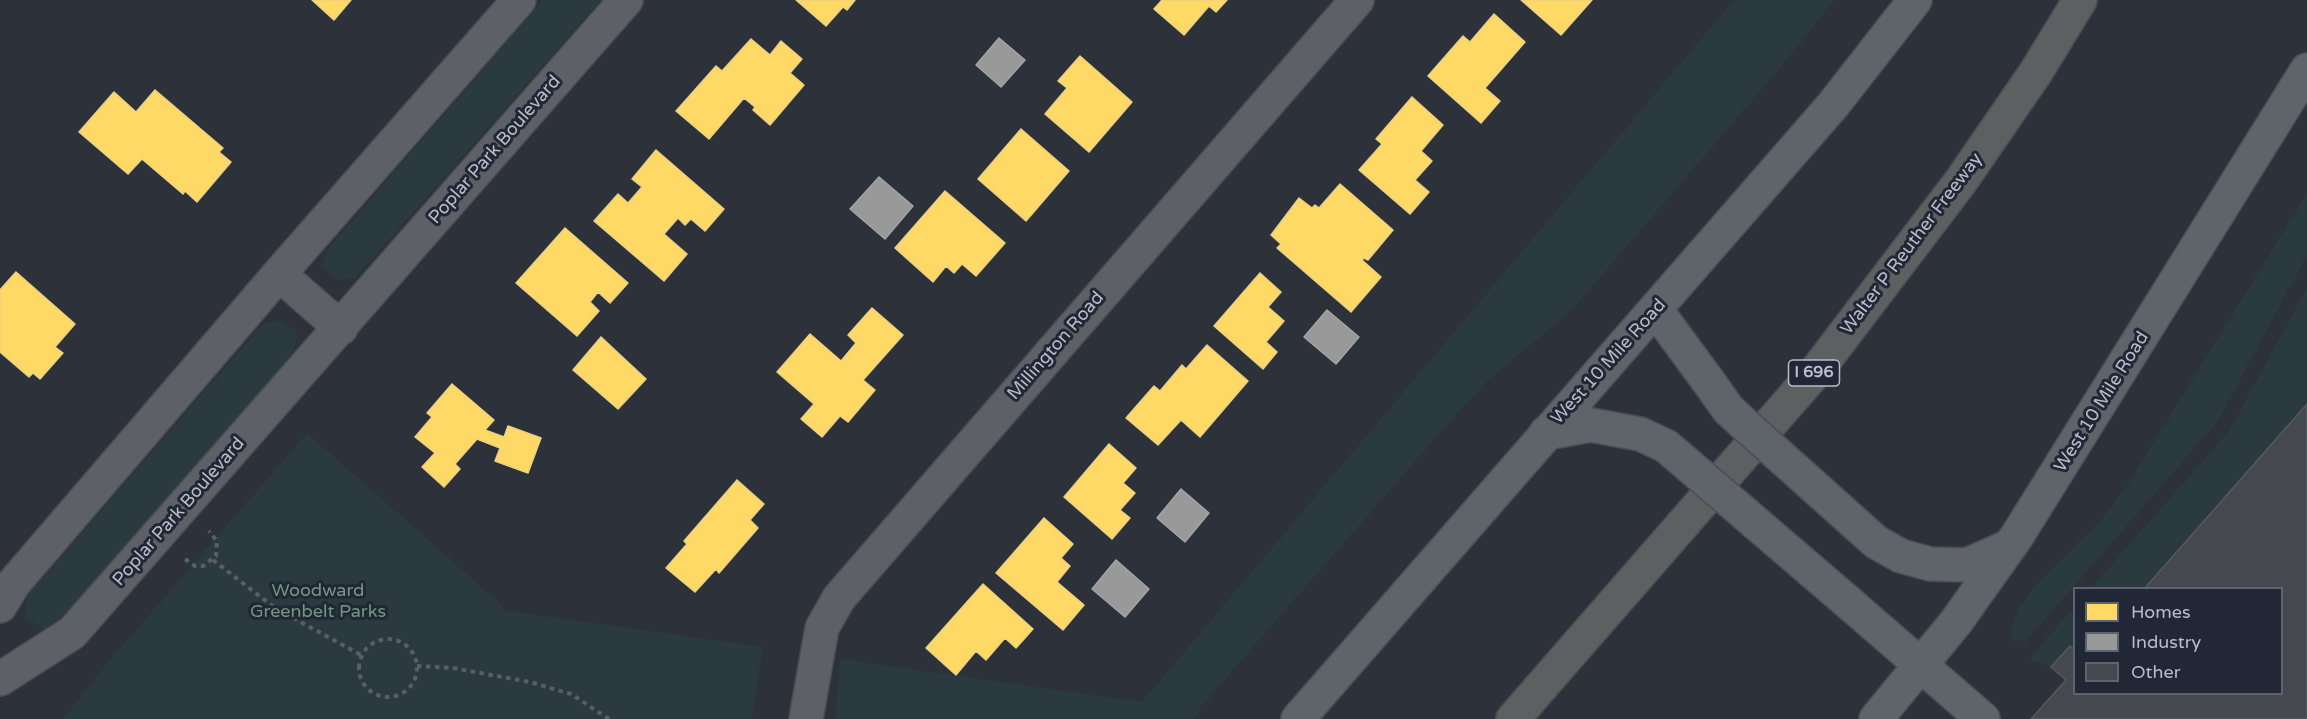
<!DOCTYPE html>
<style>
body{margin:0}
#map{position:relative;width:2307px;height:719px;overflow:hidden;background:#2d313a;font-family:"Varela Round",sans-serif}
canvas{display:block}
.legend{position:absolute;left:2073px;top:587px;width:210px;height:108px;box-sizing:border-box;background:#212735;border:2px solid #5e6371;margin:0;padding:8px 10px;list-style:none;font-size:18px;color:#b9bdca}
.legend li{display:flex;align-items:center;gap:12px;height:30px}
.legend b{width:30px;border:2px solid #5e6371}
</style>
<div id="map">
<canvas width="2307" height="719"></canvas>
<ul class="legend">
<li><b style="height:16px;background:#ffd966"></b>Homes</li>
<li><b style="height:16px;background:#999"></b>Industry</li>
<li><b style="height:16px;background:#45484f"></b>Other</li>
</ul>
</div>
<script>
const ctx = document.querySelector('canvas').getContext('2d');
ctx.lineJoin = 'round';
function paint(path, color) { ctx.fillStyle = color; ctx.fill(path, 'evenodd'); }
const toPath = rows => new Path2D(rows.map(r => 'M' + r).join(''));
function stroke(path, color, width, dash) { ctx.strokeStyle = color; ctx.lineWidth = width; ctx.lineCap = dash ? 'butt' : 'round'; ctx.setLineDash(dash || []); ctx.stroke(path); }
function write(font, color, halo, rows, align = 'center') {
  ctx.font = font + ' "Varela Round",sans-serif'; ctx.lineWidth = 6; ctx.setLineDash([]); ctx.textBaseline = 'middle'; ctx.strokeStyle = halo; ctx.fillStyle = color; for (const [text, x, y, turn = 0] of rows) {
    ctx.save(); ctx.translate(x, y); ctx.rotate((+turn || 0) * Math.PI / 180); ctx.textAlign = isNaN(turn) ? turn : align; if (halo) ctx.strokeText(text, 0, 0); ctx.fillText(text, 0, 0); ctx.restore();
  }
}
const green = toPath([
 [543,0,601,0,355,278,337,280,322,267,330,246],
 [1734,0,1834,0,1786,61,1571,311,1488,380,1444,428,1199,709,1201,710,1193,719,835,719,840,659,1142,702],
 [2307,193,2307,255,2218,421,2024,643,2018,638,2011,644,2012,625,2020,606,2037,583,2098,524,2128,484],
 [2307,288,2307,719,2156,719,2126,694,2282,694,2282,588,2091,588,2229,431],
 [281,320,298,332,291,357,62,620,44,629,25,619,27,596,264,323],
 [307,433,503,606,501,610,763,647,752,719,63,719,109,661],
 [2074,607,2074,649,2070,646,2051,667,2029,659]
]);
const homes = toPath([
 [312,0,351,0,334,20,312,0],
 [796,0,855,0,847,10,843,7,826,26,796,0],
 [1162,0,1227,0,1216,12,1209,6,1184,35,1154,9,1162,0],
 [1521,0,1592,0,1561,35,1521,0],
 [1494,14,1525,42,1485,88,1500,101,1481,123,1428,76,1463,36,1470,42,1494,14],
 [751,39,770,55,781,41,802,59,790,73,804,85,770,125,753,110,755,107,744,98,709,139,676,111,716,66,722,71,751,39],
 [1080,56,1132,102,1089,152,1045,114,1067,88,1058,81,1080,56],
 [155,90,223,148,219,152,231,162,197,202,185,191,183,194,142,159,128,174,79,132,114,92,136,112,155,90],
 [1412,97,1443,125,1421,151,1432,161,1415,180,1429,192,1410,214,1359,170,1382,144,1376,139,1412,97],
 [1021,129,1069,171,1026,221,978,179,1021,129],
 [656,150,724,209,705,231,691,219,685,225,678,218,664,234,687,254,664,281,594,221,618,194,628,203,642,187,632,179,656,150],
 [1340,184,1393,230,1368,260,1364,258,1362,260,1381,277,1351,312,1277,248,1281,244,1271,235,1299,198,1312,208,1315,205,1319,208,1340,184],
 [945,191,1005,243,976,276,962,264,954,273,946,266,933,282,895,248,945,191],
 [565,228,628,283,610,303,598,292,590,302,599,311,577,336,516,283,565,228],
 [16,272,75,324,55,347,63,353,40,379,33,373,29,377,0,352,0,290,16,272],
 [1260,273,1281,292,1268,307,1284,321,1266,342,1277,352,1263,369,1214,326,1260,273],
 [872,308,903,335,863,380,875,390,848,422,840,416,822,437,801,419,814,404,777,372,810,334,841,361,856,343,848,335,872,308],
 [601,337,646,379,618,409,573,370,601,337],
 [1207,345,1248,381,1200,437,1181,420,1158,445,1126,418,1154,386,1160,391,1182,365,1186,369,1207,345],
 [452,384,494,420,485,430,504,437,508,426,541,438,528,473,495,461,500,448,477,439,455,464,460,469,444,487,422,467,435,453,415,437,432,417,427,413,452,384],
 [1109,444,1136,468,1123,483,1135,493,1120,510,1130,518,1112,539,1064,497,1109,444],
 [737,480,764,504,750,520,758,528,719,573,716,569,695,592,666,568,687,544,684,541,737,480],
 [1044,518,1073,544,1061,558,1070,566,1057,582,1084,605,1063,630,996,573,1044,518],
 [983,584,1033,629,1016,648,1005,638,986,660,976,651,956,675,926,648,983,584]
]);
const industry = toPath([
 [999,38,1025,60,1001,87,976,65,999,38],
 [879,177,913,206,885,239,850,209,879,177],
 [1327,310,1359,337,1336,364,1304,337,1327,310],
 [1181,489,1209,513,1185,542,1157,518,1181,489],
 [1116,560,1149,589,1125,617,1092,589,1116,560]
]);
const building = toPath([
 [2307,404,2307,719,2031,719,2066,680,2051,667,2070,646,2074,649,2074,694,2282,694,2282,588,2145,588,2307,404]
]);
const path = toPath([
 [185,559,195,566,203,566,216,556,217,541,209,531],
 [213,560,275,608,361,655],
 '359 668a29 29 0 1 1 58 0a29 29 0 1 1-58 0Z',
 [417,666,453,668,530,682,571,694,609,719]
]);
const minor = toPath([
 [279,274,341,328],
 [0,606,14,583,279,274,519,0],
 [0,679,72,633,626,0],
 [806,719,822,628,839,598,1357,0]
]);
const primary = toPath([
 [1656,310,1711,385],
 [1546,433,1591,425,1640,434,1666,446],
 [1901,556,1930,564,1967,565,2010,546],
 [1856,609,1983,719],
 [1298,719,1833,105,1915,0],
 [1876,719,1956,622,2017,536,2307,70]
]);
const motorway = toPath([
 [1513,719,1818,369,1961,181,2036,72,2080,0]
]);
const primaryBridge = toPath([
 [1711,385,1728,409,1743,423,1876,542,1901,556],
 [1666,446,1856,609]
]);
const shields = [
 [1814,373,51]
];
const shieldNames = [
 ["I 696",1814,373]
];
const streetNames = [
 ["Poplar Park Boulevard",495,150,-49],
 ["Walter P Reuther Freeway",1912,244,-53],
 ["Millington Road",1056,346,-49],
 ["West 10 Mile Road",1609,362,-48],
 ["West 10 Mile Road",2102,402,-58],
 ["Poplar Park Boulevard",179,512,-49]
];
const parkNames = [
 ["Woodward",318,591],
 ["Greenbelt Parks",318,612]
];
paint(green, '#2a3a3f');
paint(homes, '#ffd966');
stroke(homes, '#ead184', 1.5);
paint(industry, '#999');
stroke(industry, '#a3a4a8', 1.5);
paint(building, '#45484f');
stroke(building, '#565961', 1.5);
stroke(minor, '#494c53', 36);
stroke(primary, '#4b4e57', 36);
stroke(motorway, '#4a4d55', 36);
stroke(path, '#5b5f64', 4, [4.5, 4.5]);
stroke(minor, '#5e6068', 33);
stroke(primary, '#5f636a', 33);
stroke(motorway, '#5d6061', 33);
stroke(primaryBridge, '#4b4e57', 36, []);
stroke(primaryBridge, '#5f636a', 33);
for (const [x, y, w] of shields) { const box = new Path2D(); box.roundRect(x - w / 2, y - 13, w, 26, 4.5); ctx.fillStyle = '#212735'; ctx.fill(box); stroke(box, '#b9bdca', 1.5); }
write('bold 16px', '#b9bdca', null, shieldNames);
write('18px', '#b9bdca', '#212735', streetNames);
write('18px', '#729980', '#212735', parkNames);
</script>
